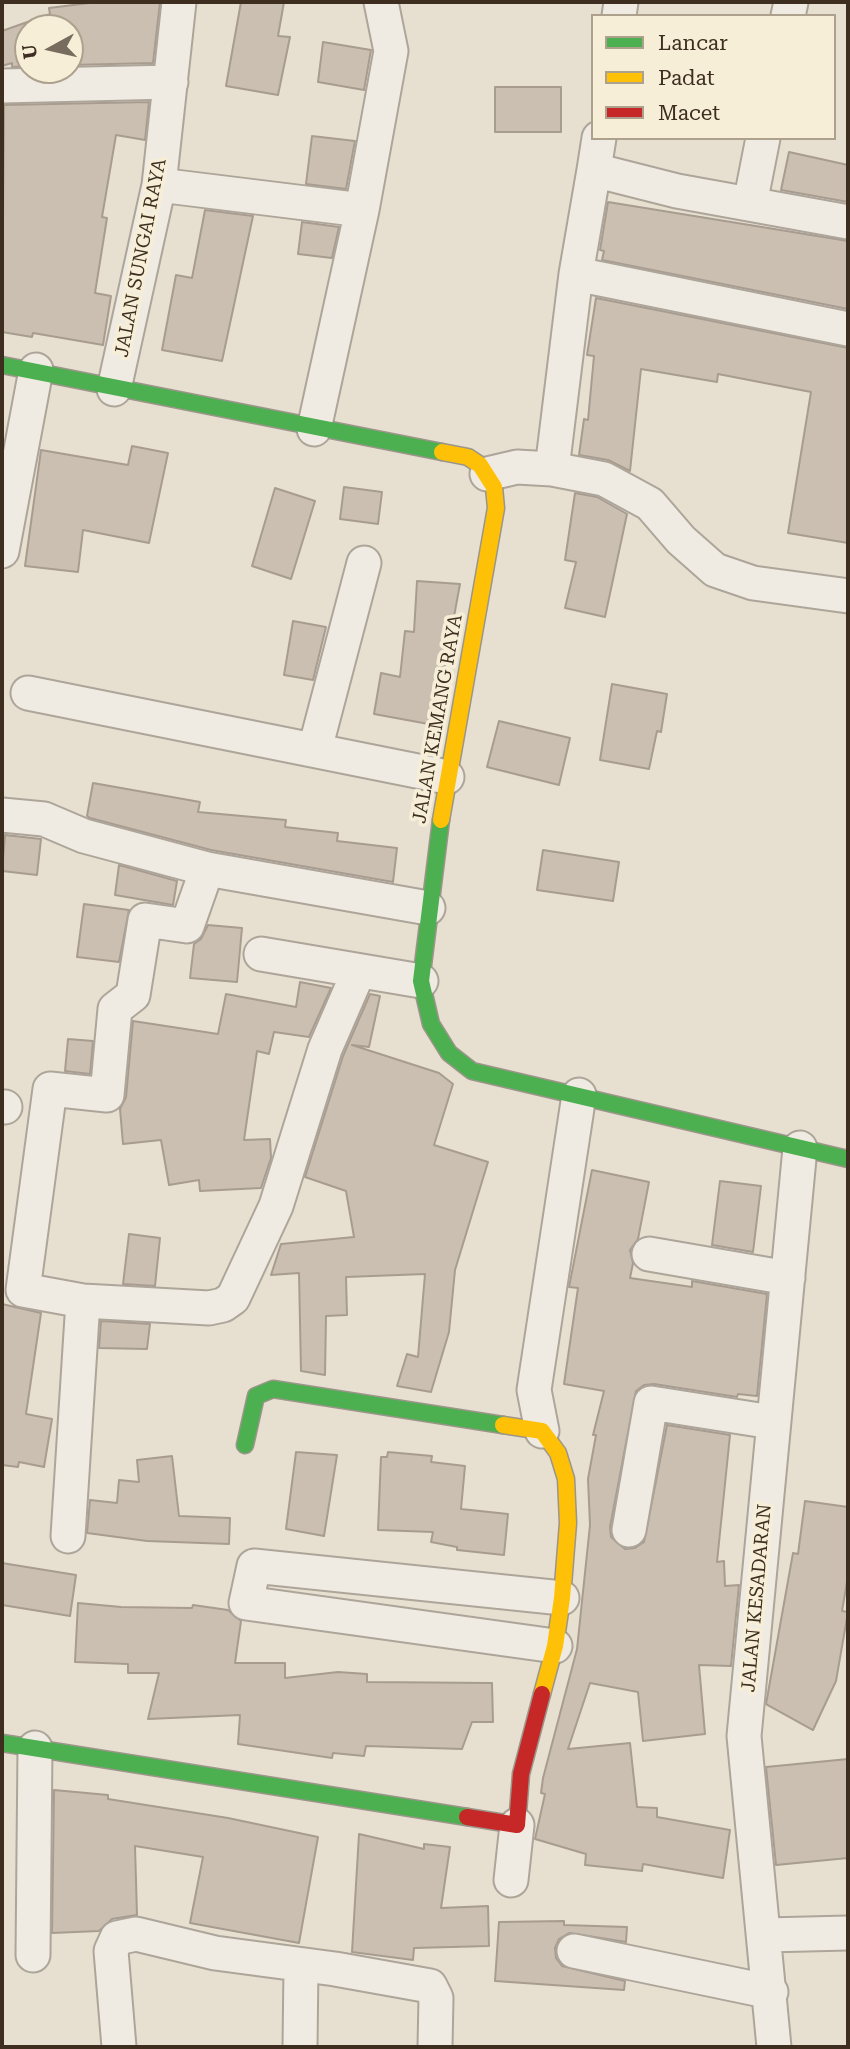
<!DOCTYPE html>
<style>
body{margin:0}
#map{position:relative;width:850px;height:2049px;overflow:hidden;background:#e7e0d1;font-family:"Roboto Serif",serif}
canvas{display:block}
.frame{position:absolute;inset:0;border:4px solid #3d2e20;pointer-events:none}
.legend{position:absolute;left:591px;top:14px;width:245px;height:126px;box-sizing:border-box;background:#f7eed8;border:2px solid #ada18e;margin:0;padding:9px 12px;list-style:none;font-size:21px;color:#3d2e20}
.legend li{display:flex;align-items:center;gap:14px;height:35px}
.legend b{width:35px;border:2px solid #ada18e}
.north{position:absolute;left:14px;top:14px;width:70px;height:70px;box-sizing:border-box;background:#f7eed8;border:2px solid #ada18e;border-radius:50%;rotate:262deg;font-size:19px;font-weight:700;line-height:28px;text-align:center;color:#3d2e20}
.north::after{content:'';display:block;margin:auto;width:24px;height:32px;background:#786c5e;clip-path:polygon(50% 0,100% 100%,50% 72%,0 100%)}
</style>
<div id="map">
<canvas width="850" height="2049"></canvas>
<div class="frame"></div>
<ul class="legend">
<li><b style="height:9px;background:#4caf50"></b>Lancar</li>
<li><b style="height:9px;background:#ffc107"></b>Padat</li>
<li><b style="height:9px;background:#c62828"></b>Macet</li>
</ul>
<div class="north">U</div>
</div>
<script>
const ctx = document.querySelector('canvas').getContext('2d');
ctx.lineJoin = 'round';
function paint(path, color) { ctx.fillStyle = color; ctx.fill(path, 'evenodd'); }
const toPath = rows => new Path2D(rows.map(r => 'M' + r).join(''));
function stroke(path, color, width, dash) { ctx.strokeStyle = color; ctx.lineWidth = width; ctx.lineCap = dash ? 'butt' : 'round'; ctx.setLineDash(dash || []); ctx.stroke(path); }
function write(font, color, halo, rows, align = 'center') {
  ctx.font = font + ' "Roboto Serif",serif'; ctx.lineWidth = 7; ctx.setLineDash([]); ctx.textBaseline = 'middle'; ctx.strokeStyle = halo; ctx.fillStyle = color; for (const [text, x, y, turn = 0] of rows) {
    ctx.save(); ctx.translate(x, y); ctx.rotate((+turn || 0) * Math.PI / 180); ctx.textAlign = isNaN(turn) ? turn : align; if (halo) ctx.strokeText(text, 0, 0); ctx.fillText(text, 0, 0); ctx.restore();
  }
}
const building = toPath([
 [97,2,160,2,153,63,70,65,70,28,28,28,28,66,12,67,12,63,2,66,2,31,50,14,49,8,97,2],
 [241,2,284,2,278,36,290,37,278,95,226,86,241,2],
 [323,42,371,50,364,90,318,82,323,42],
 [495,87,561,87,561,132,495,132,495,87],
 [149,102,145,140,116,135,102,217,107,218,95,293,111,296,103,345,33,333,32,337,2,332,4,105,149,102],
 [312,136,355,141,346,189,306,184,312,136],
 [789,152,848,165,848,202,781,190,789,152],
 [608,202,848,241,848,309,602,260,604,251,600,250,608,202],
 [205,210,253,216,222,361,162,350,176,275,192,278,205,210],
 [302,222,339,227,332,258,298,254,302,222],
 [596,298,848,348,848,543,788,533,811,392,718,374,717,382,641,369,630,471,608,460,579,455,584,419,588,420,594,356,587,355,596,298],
 [132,446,168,453,149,543,83,530,78,572,25,566,41,450,128,465,132,446],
 [344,487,382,492,378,524,340,519,344,487],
 [275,488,315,501,291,579,252,566,275,488],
 [575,493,597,497,627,514,605,617,565,608,576,562,565,560,575,493],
 [417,581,460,584,434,725,374,714,381,673,400,677,405,631,414,632,417,581],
 [293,621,326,627,313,680,284,675,293,621],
 [612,684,667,694,661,732,657,731,649,769,600,760,612,684],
 [499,721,570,738,559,785,487,767,499,721],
 [93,783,200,802,198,812,286,820,285,827,338,833,337,841,397,848,393,882,211,850,90,818,87,816,93,783],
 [5,835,41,839,37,875,2,871,5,835],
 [543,850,619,862,613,901,537,890,543,850],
 [119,865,177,881,173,905,115,895,119,865],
 [84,904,129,910,119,962,77,957,84,904],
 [208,925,242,928,237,982,190,978,194,944,201,939,208,925],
 [300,982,331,988,309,1037,274,1032,269,1054,257,1051,244,1140,270,1139,271,1158,261,1188,200,1191,199,1180,169,1185,161,1140,123,1144,120,1109,126,1097,133,1021,218,1034,226,994,296,1007,300,982],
 [370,994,380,996,369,1047,352,1045,439,1073,453,1084,434,1145,488,1162,455,1270,449,1332,431,1392,397,1386,407,1354,418,1357,425,1274,346,1277,347,1315,326,1316,325,1375,301,1371,299,1273,271,1275,281,1244,354,1237,346,1191,305,1177,343,1056,370,994],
 [68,1039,93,1041,90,1074,65,1071,68,1039],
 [592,1170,649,1182,638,1239,630,1250,633,1263,630,1278,692,1287,692,1281,767,1294,757,1396,738,1394,737,1397,654,1384,644,1385,636,1391,610,1527,611,1537,625,1549,635,1548,644,1542,667,1425,730,1435,717,1562,724,1561,725,1586,739,1585,731,1666,699,1665,705,1734,643,1741,638,1692,590,1683,568,1749,630,1743,637,1807,657,1808,657,1817,730,1830,723,1878,643,1864,642,1871,585,1865,586,1854,535,1839,545,1794,541,1793,543,1778,577,1649,590,1525,588,1479,596,1435,593,1435,604,1391,564,1384,578,1288,569,1287,592,1170],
 [720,1181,761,1186,753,1252,712,1245,720,1181],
 [129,1234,160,1238,155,1286,123,1284,129,1234],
 [2,1304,41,1313,26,1414,52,1419,44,1467,19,1462,18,1467,2,1465,2,1304],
 [101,1321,150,1324,147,1349,99,1348,101,1321],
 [296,1452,337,1455,324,1536,286,1529,296,1452],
 [388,1452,432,1456,431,1462,465,1466,461,1509,508,1514,504,1555,457,1550,457,1547,431,1542,433,1532,378,1530,381,1457,387,1457,388,1452],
 [172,1456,179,1516,230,1518,229,1544,147,1541,87,1533,90,1500,117,1503,119,1480,139,1482,137,1460,172,1456],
 [805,1501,848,1507,848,1576,842,1611,848,1612,836,1681,813,1730,766,1704,793,1553,798,1554,805,1501],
 [2,1563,76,1575,70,1616,2,1605,2,1563],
 [78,1603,121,1607,192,1608,193,1605,228,1610,241,1621,235,1663,285,1663,285,1678,338,1672,367,1674,367,1682,492,1683,493,1722,472,1722,462,1749,366,1746,364,1756,333,1753,332,1758,238,1744,240,1715,148,1719,159,1673,128,1673,128,1664,75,1662,78,1603],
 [848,1759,848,1858,776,1865,766,1767,848,1759],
 [54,1790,108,1795,108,1799,228,1818,318,1837,299,1943,190,1923,203,1857,135,1846,137,1915,112,1919,99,1931,52,1933,54,1790],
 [359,1834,424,1849,424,1844,450,1847,441,1908,488,1906,489,1946,414,1948,413,1960,352,1952,359,1834],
 [564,1921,564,1925,627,1927,626,1942,569,1933,559,1939,555,1948,556,1958,562,1966,625,1981,624,1990,495,1981,499,1922,564,1921]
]);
const street = toPath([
 [619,16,621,2],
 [788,16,791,2],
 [2,86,171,82],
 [594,170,599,138],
 [159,185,362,210],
 [750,204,763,138],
 [576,274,848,329],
 [114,389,159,185,179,2],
 [314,429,362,210,391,51,381,2],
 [552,469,604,479,650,504,681,540,715,570,753,583,848,596],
 [487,474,517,467,552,469,576,274,594,170,677,191,848,222],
 [2,551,36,370],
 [28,693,447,777],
 [315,749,364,563],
 [2,815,44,819,84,836,207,869,428,908],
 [207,869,187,926,145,920,133,995,115,1009,107,1095,50,1089,23,1290,83,1301,209,1308,223,1305,233,1298,276,1206,325,1049,358,973],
 [261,954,421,981],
 [2,1107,5,1107],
 [649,1254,788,1278],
 [542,1431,534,1390,579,1095],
 [629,1530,651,1403,772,1422],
 [68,1536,83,1301],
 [555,1646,246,1603,254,1566,562,1598],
 [511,1880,517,1825],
 [766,1935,848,1933],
 [574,1951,771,1992],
 [33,1955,35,1748],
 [119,2047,111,1951,117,1938,136,1934,215,1953,335,1969,430,1986,436,1998,435,2047],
 [300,2047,301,1966],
 [774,2047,744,1736,800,1148]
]);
const fast = toPath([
 [2,365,442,452],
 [441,820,421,981,431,1024,449,1053,472,1071,848,1159],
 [245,1445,256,1396,273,1389,503,1425],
 [2,1743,467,1817]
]);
const slow = toPath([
 [441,820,496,508,494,487,480,465,468,457,442,452],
 [503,1425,542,1431,558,1453,566,1479,568,1523,562,1598,555,1646,542,1694]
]);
const jam = toPath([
 [467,1817,517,1825,521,1774,542,1694]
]);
const streetNames = [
 ["JALAN SUNGAI RAYA",141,258,-79],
 ["JALAN KEMANG RAYA",438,719,-80],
 ["JALAN KESADARAN",757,1598,-85]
];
paint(building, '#cbbfb2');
stroke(building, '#a89c90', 2);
stroke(street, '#ada599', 37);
stroke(fast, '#9c958a', 19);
stroke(slow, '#9c958a', 19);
stroke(jam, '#9c958a', 19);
stroke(street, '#efebe3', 33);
stroke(fast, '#4caf50', 16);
stroke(slow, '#ffc107', 16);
stroke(jam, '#c62828', 16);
write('19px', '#3d2e20', '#f7eed8', streetNames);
</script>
